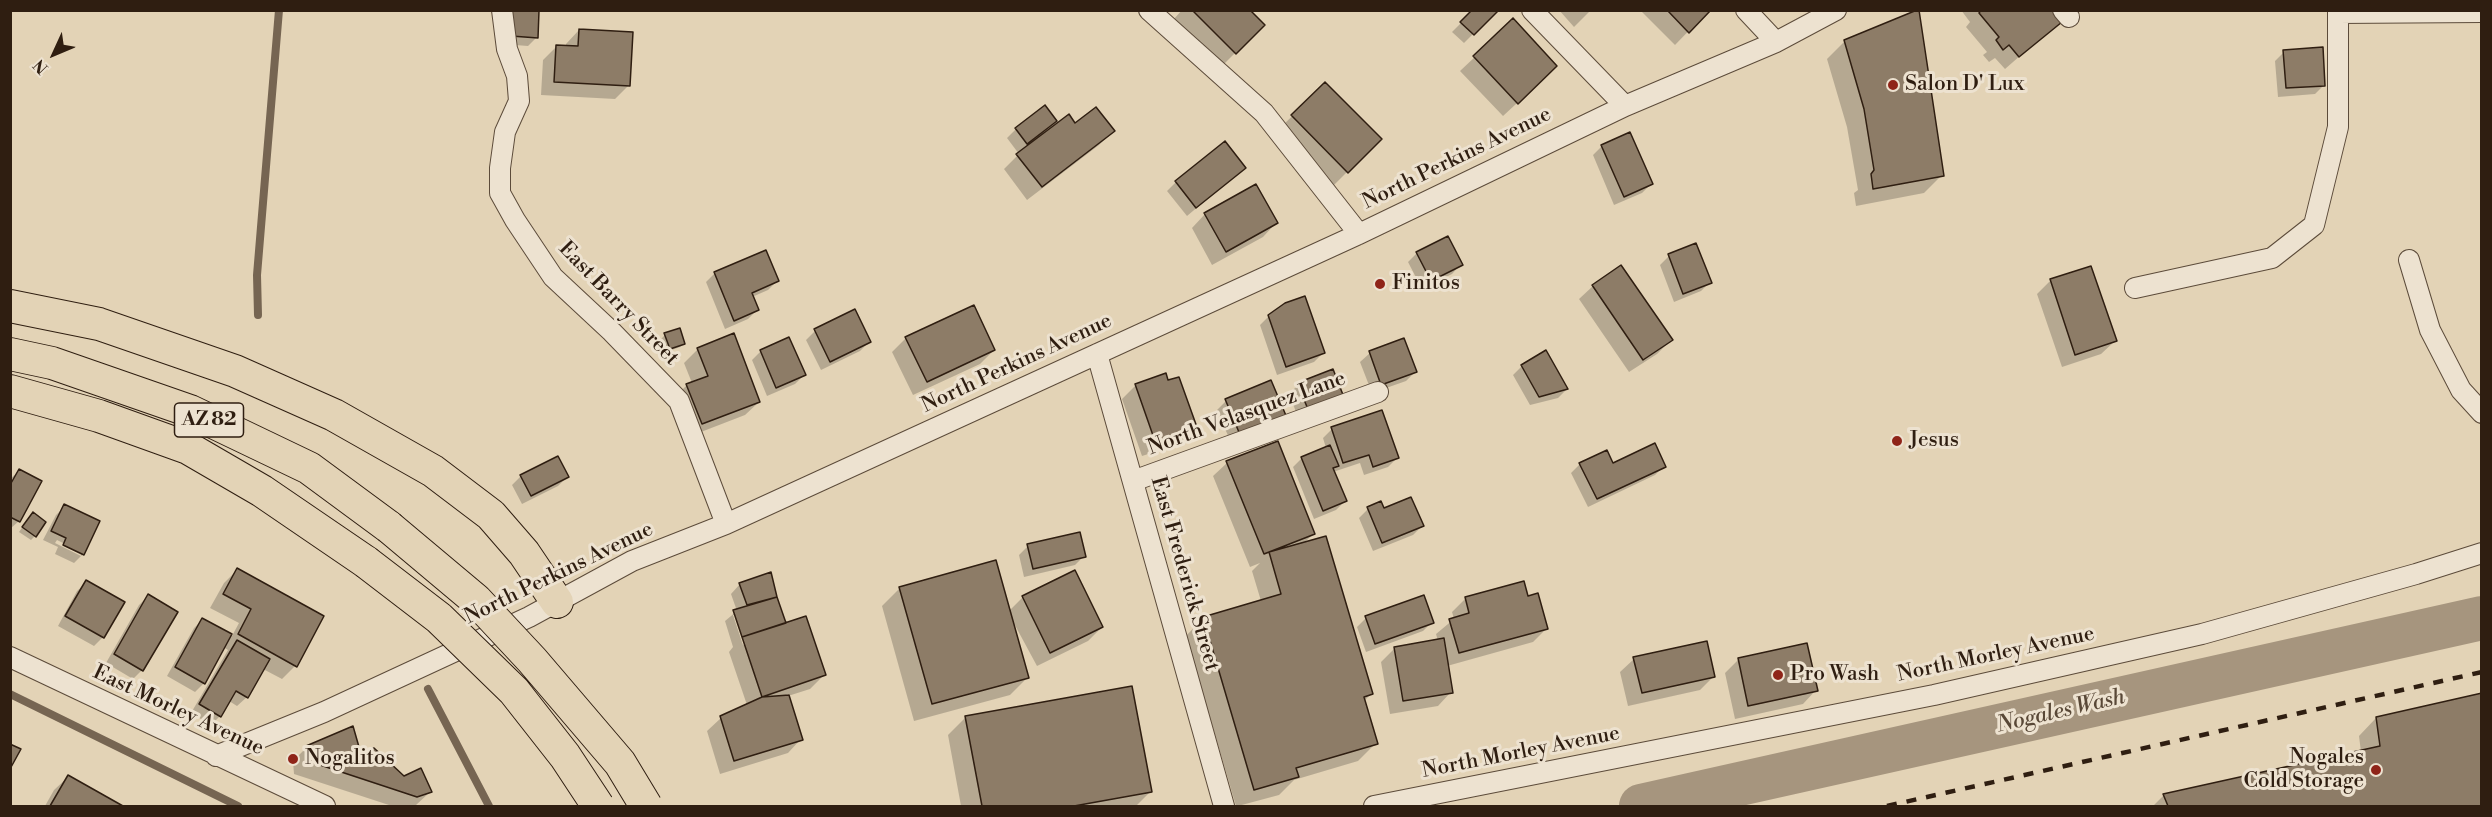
<!DOCTYPE html>
<style>
body{margin:0}
#map{position:relative;width:2492px;height:817px;overflow:hidden;background:#e3d3b6;font-family:"Libre Bodoni",serif}
canvas{display:block}
.frame{position:absolute;inset:0;border:12px solid #2f1e11;pointer-events:none}
.north{position:absolute;left:24px;top:24px;width:60px;height:60px;-webkit-text-stroke:4px #ede2d0;paint-order:stroke;rotate:226deg;font-size:16px;font-weight:700;line-height:24px;text-align:center;color:#2f1e11}
.north::after{content:'';display:block;margin:auto;width:21px;height:27px;background:#2f1e11;clip-path:polygon(50% 0,100% 100%,50% 72%,0 100%)}
</style>
<div id="map">
<canvas width="2492" height="817"></canvas>
<div class="frame"></div>
<div class="north">N</div>
</div>
<script>
const ctx = document.querySelector('canvas').getContext('2d');
ctx.lineJoin = 'round';
function paint(path, color) { ctx.fillStyle = color; ctx.fill(path, 'evenodd'); }
const toPath = rows => new Path2D(rows.map(r => 'M' + r).join(''));
function stroke(path, color, width, dash) { ctx.strokeStyle = color; ctx.lineWidth = width; ctx.lineCap = dash ? 'butt' : 'round'; ctx.setLineDash(dash || []); ctx.stroke(path); }
function write(font, color, halo, rows, align = 'center') {
  ctx.font = font + ' "Libre Bodoni",serif'; ctx.lineWidth = 6; ctx.setLineDash([]); ctx.textBaseline = 'middle'; ctx.strokeStyle = halo; ctx.fillStyle = color; for (const [text, x, y, turn = 0] of rows) {
    ctx.save(); ctx.translate(x, y); ctx.rotate((+turn || 0) * Math.PI / 180); ctx.textAlign = isNaN(turn) ? turn : align; if (halo) ctx.strokeText(text, 0, 0); ctx.fillText(text, 0, 0); ctx.restore();
  }
}
const shadow = toPath([
 [1182,10,1248,10,1263,25,1222,66,1174,19],
 [1474,10,1497,10,1464,43,1452,32],
 [1559,10,1591,10,1574,27],
 [1640,10,1709,10,1675,45],
 [1961,10,2051,10,2060,21,2005,69,1995,58,1989,62,1983,55,1987,52,1966,27,1970,22],
 [503,21,537,37,528,46,502,44],
 [1513,21,1542,80,1503,116,1460,71],
 [579,30,629,85,615,99,541,95,543,60,556,47,566,47,566,44],
 [1845,41,1942,175,1924,193,1856,206,1854,193,1858,190,1847,127,1827,59],
 [2284,52,2324,85,2315,94,2278,97,2275,61],
 [1325,84,1380,139,1334,185,1279,129],
 [1055,121,1044,132,1046,133,1075,125,1113,131,1099,145,1027,200,1004,169,1019,154,1007,138,1016,129],
 [1602,146,1651,184,1642,193,1614,205,1593,155],
 [1244,168,1187,216,1167,191,1176,182],
 [1205,214,1276,223,1263,237,1212,265,1192,228],
 [1417,253,1461,264,1452,274,1422,289,1408,262],
 [1669,256,1710,282,1701,291,1674,302,1660,265],
 [715,273,778,280,768,290,752,297,757,310,748,319,725,329,706,282],
 [2051,280,2115,341,2101,354,2062,367,2037,294],
 [1593,286,1671,340,1657,354,1629,372,1579,299],
 [1269,316,1323,353,1314,362,1277,375,1260,325],
 [815,331,869,342,860,351,821,370,806,340],
 [665,335,684,343,680,347,666,352,661,339],
 [906,338,994,350,980,364,913,395,892,352],
 [1403,340,1415,372,1406,381,1372,393,1360,362,1370,353],
 [698,349,759,402,745,415,688,437,673,399,687,385,692,383,684,363],
 [761,351,804,375,795,384,767,396,752,360],
 [1522,366,1567,389,1558,398,1530,405,1513,375],
 [1270,382,1232,445,1217,410,1226,401],
 [1136,385,1196,429,1182,443,1142,456,1122,399],
 [1298,385,1334,408,1300,422,1289,394],
 [1332,429,1397,458,1388,467,1364,475,1360,463,1333,472,1345,501,1336,510,1314,519,1293,467,1302,458,1326,448,1323,438],
 [1227,463,1313,534,1303,544,1371,694,1364,701,1376,743,1358,761,1294,780,1279,795,1238,806,1236,806,1186,636,1203,618,1261,601,1252,571,1260,563,1250,567,1213,476],
 [1580,464,1612,465,1664,466,1655,475,1588,507,1571,473],
 [19,471,19,521,10,529,10,479],
 [521,476,567,477,558,486,522,504,512,485],
 [65,506,83,554,74,563,55,554,58,547,43,540,56,515],
 [57,540,81,552,81,556,55,543],
 [1368,509,1383,510,1422,526,1413,535,1373,551,1359,518],
 [29,518,35,536,31,540,19,532],
 [1028,546,1084,556,1075,565,1024,577,1019,555],
 [237,570,295,666,282,679,263,669,247,697,237,706,229,701,220,716,211,725,191,713,228,650,223,647,204,683,195,692,167,676,194,628,203,619,232,636,239,623,210,608,224,583],
 [770,574,784,625,824,675,810,689,788,696,801,739,788,753,720,774,707,731,721,718,747,705,729,652,733,647,725,621,737,611,731,594,740,584],
 [733,615,736,615,745,644,743,645],
 [87,582,103,637,94,646,58,626,77,591],
 [1523,583,1527,598,1547,628,1533,642,1447,666,1451,692,1438,706,1390,714,1381,662,1395,648,1438,641,1436,634,1454,619,1452,612,1465,599],
 [900,588,1009,611,1023,597,1102,627,1088,641,1037,666,1010,616,1027,678,1010,695,914,721,882,606],
 [148,596,142,670,133,679,106,663,139,605],
 [1366,618,1432,622,1423,631,1366,652,1357,627],
 [1634,659,1714,676,1700,690,1628,706,1620,672],
 [1738,660,1816,690,1803,704,1735,719,1725,673],
 [2482,695,2482,806,2153,806,2164,795,2361,752,2359,736,2376,718],
 [966,717,1150,792,1136,806,961,806,948,735],
 [307,747,360,756,430,792,416,805,392,806,294,774,293,761],
 [68,777,120,806,45,806,54,790]
]);
const stream = toPath([
 [258,315,257,275,279,10],
 [428,689,489,806],
 [10,694,238,806]
]);
const river = toPath([
 [1641,806,2482,618]
]);
const building = toPath([
 [512,10,539,11,538,38,511,36,512,10],
 [1192,10,1250,10,1265,25,1236,54,1192,10],
 [1472,10,1499,10,1474,35,1460,22,1472,10],
 [1667,10,1711,10,1689,33,1667,10],
 [1917,10,1919,10,1944,176,1873,189,1871,174,1874,170,1864,109,1844,40,1917,10],
 [1981,10,2053,10,2062,22,2019,57,2009,45,2003,50,1996,40,1999,37,1979,13,1981,10],
 [1513,18,1557,66,1518,104,1473,56,1513,18],
 [579,29,633,32,630,86,554,82,556,45,578,46,579,29],
 [2323,47,2325,86,2286,88,2283,50,2323,47],
 [1325,82,1382,139,1348,173,1291,115,1325,82],
 [1045,105,1057,121,1027,144,1015,128,1045,105],
 [1096,107,1115,131,1042,187,1016,154,1069,114,1075,123,1096,107],
 [1630,132,1653,184,1624,197,1601,145,1630,132],
 [1225,141,1246,168,1196,208,1175,181,1225,141],
 [1256,184,1278,223,1226,252,1204,213,1256,184],
 [1448,236,1463,265,1431,281,1416,252,1448,236],
 [1696,243,1712,283,1683,294,1668,254,1696,243],
 [766,250,779,281,752,293,759,310,734,321,714,272,766,250],
 [1621,265,1673,340,1643,360,1592,285,1621,265],
 [2091,266,2117,341,2075,355,2050,279,2091,266],
 [1305,296,1325,353,1286,367,1268,315,1285,303,1305,296],
 [974,305,995,350,927,382,905,337,974,305],
 [855,309,871,342,830,362,814,329,855,309],
 [680,328,685,344,670,349,664,333,680,328],
 [734,333,760,402,702,424,686,384,708,376,697,348,734,333],
 [789,337,806,375,776,388,760,350,789,337],
 [1404,338,1417,372,1381,385,1369,351,1404,338],
 [1546,350,1568,389,1539,397,1521,365,1546,350],
 [1333,369,1345,400,1310,414,1297,383,1333,369],
 [1166,373,1168,380,1179,377,1198,430,1156,444,1135,384,1166,373],
 [1271,380,1287,418,1241,437,1225,399,1271,380],
 [1382,410,1399,458,1373,467,1369,455,1343,463,1331,427,1382,410],
 [1278,441,1315,534,1264,554,1226,461,1278,441],
 [1655,443,1666,467,1597,499,1579,463,1607,450,1613,463,1655,443],
 [1330,445,1339,466,1333,468,1347,501,1323,511,1301,457,1330,445],
 [558,456,569,477,531,496,520,475,558,456],
 [19,469,42,481,20,522,10,517,10,485,19,469],
 [1411,497,1424,526,1382,543,1367,507,1381,501,1384,508,1411,497],
 [64,504,100,521,84,555,63,545,66,538,51,531,64,504],
 [33,512,46,522,36,537,22,527,33,512],
 [1080,532,1086,557,1033,569,1027,544,1080,532],
 [1326,536,1373,694,1364,697,1378,744,1296,768,1299,777,1254,790,1203,617,1281,594,1269,552,1326,536],
 [996,560,1029,678,932,704,899,587,996,560],
 [237,568,324,616,297,667,238,634,251,609,223,594,237,568],
 [1075,570,1103,627,1050,653,1022,596,1075,570],
 [771,572,777,597,747,605,739,583,771,572],
 [86,580,125,602,104,638,65,616,86,580],
 [1524,581,1528,596,1538,593,1548,629,1459,653,1449,619,1469,613,1465,597,1524,581],
 [148,594,178,612,143,671,114,654,148,594],
 [1424,595,1434,623,1375,644,1365,616,1424,595],
 [777,597,786,623,742,637,733,610,777,597],
 [806,616,826,675,762,697,742,637,806,616],
 [202,618,232,634,205,684,175,667,202,618],
 [1444,638,1453,693,1403,701,1394,647,1444,638],
 [237,640,270,659,248,698,236,691,221,717,199,704,237,640],
 [1707,641,1715,677,1642,693,1633,657,1707,641],
 [1807,643,1818,691,1748,706,1738,658,1807,643],
 [1132,686,1152,792,1074,806,982,806,965,716,1132,686],
 [2482,693,2482,806,2168,806,2163,794,2380,746,2376,717,2482,693],
 [789,695,803,740,734,761,720,716,762,697,789,695],
 [353,726,361,754,374,748,404,776,421,768,432,792,417,797,308,761,306,746,353,726],
 [10,744,21,749,10,769,10,744],
 [68,775,123,806,50,806,68,775]
]);
const minor = toPath([
 [502,10,507,49,517,76,519,101,505,132,500,168,500,193,515,220,553,277,612,332,679,401,726,524],
 [1149,10,1264,113,1359,234],
 [1532,10,1625,106],
 [1746,10,1776,42],
 [2063,10,2069,17],
 [2338,13,2482,12],
 [2409,260,2430,330,2461,390,2482,413],
 [2135,288,2272,258,2314,225,2338,127,2338,10],
 [1097,354,1224,806],
 [1133,481,1378,392],
 [10,657,325,806],
 [216,756,324,712,529,617,632,561,726,524,1359,234,1625,106,1776,42,1836,10],
 [1374,806,1934,695,2202,634,2416,574,2482,553]
]);
const primary = toPath([
 [10,306,99,324,235,371,334,415,433,471,491,515,524,553,557,602],
 [10,354,52,363,190,411,309,468,389,527],
 [10,391,99,416,188,448,262,491,366,562]
]);
const rail = toPath([
 [1887,806,2482,672]
]);
const primaryBridge = toPath([
 [389,527,476,600,532,660,620,763,646,806],
 [366,562,439,618,514,691,565,756,598,806]
]);
const markers = [
 [1893,85,6,"#8f2418"],
 [1380,284,6,"#8f2418"],
 [1897,441,6,"#8f2418"],
 [1778,675,6,"#8f2418"],
 [293,759,6,"#8f2418"],
 [2376,770,6,"#8f2418"]
];
const shields = [
 [209,420,69]
];
const shieldNames = [
 ["AZ 82",209,420]
];
const poiNames = [
 ["Salon D' Lux",1905,85],
 ["Finitos",1392,284],
 ["Jesus",1909,441],
 ["Pro Wash",1790,675],
 ["Nogales",2364,758,"right"],
 ["Cold Storage",2364,782,"right"],
 ["Nogalitos",305,759]
];
const streetNames = [
 ["North Perkins Avenue",1457,159,-26],
 ["East Barry Street",618,304,46],
 ["North Perkins Avenue",1017,364,-25],
 ["North Velasquez Lane",1247,414,-20],
 ["North Perkins Avenue",559,574,-26],
 ["East Frederick Street",1184,574,74],
 ["North Morley Avenue",1996,655,-12],
 ["East Morley Avenue",178,711,25],
 ["North Morley Avenue",1521,753,-11]
];
const waterNames = [
 ["Nogales Wash",2061,712,-13]
];
paint(shadow, '#0003');
stroke(stream, '#766552', 8);
stroke(river, '#a6957e', 44);
paint(building, '#8d7c67');
stroke(building, '#2f1e11', 1.5);
stroke(minor, '#5c4b3a', 22);
stroke(primary, '#2f1e11', 34);
stroke(minor, '#ede2d0', 20);
stroke(primary, '#e3d3b6', 32);
stroke(rail, '#2f1e11', 4.5, [10, 10]);
stroke(primaryBridge, '#2f1e11', 34, []);
stroke(primaryBridge, '#e3d3b6', 32);
for (const [x, y, r, color] of markers) { const dot = new Path2D(); dot.arc(x, y, r, 0, 2 * Math.PI); ctx.fillStyle = color; ctx.fill(dot); stroke(dot, '#ede2d0', 2); }
for (const [x, y, w] of shields) { const box = new Path2D(); box.roundRect(x - w / 2, y - 17, w, 34, 4.5); ctx.fillStyle = '#ede2d0'; ctx.fill(box); stroke(box, '#2f1e11', 1.5); }
write('bold 20px', '#2f1e11', null, shieldNames);
write('21px', '#2f1e11', '#ede2d0', poiNames, 'left');
write('21px', '#2f1e11', '#ede2d0', streetNames);
write('italic 22px', '#594837', '#ede2d0', waterNames);
</script>
